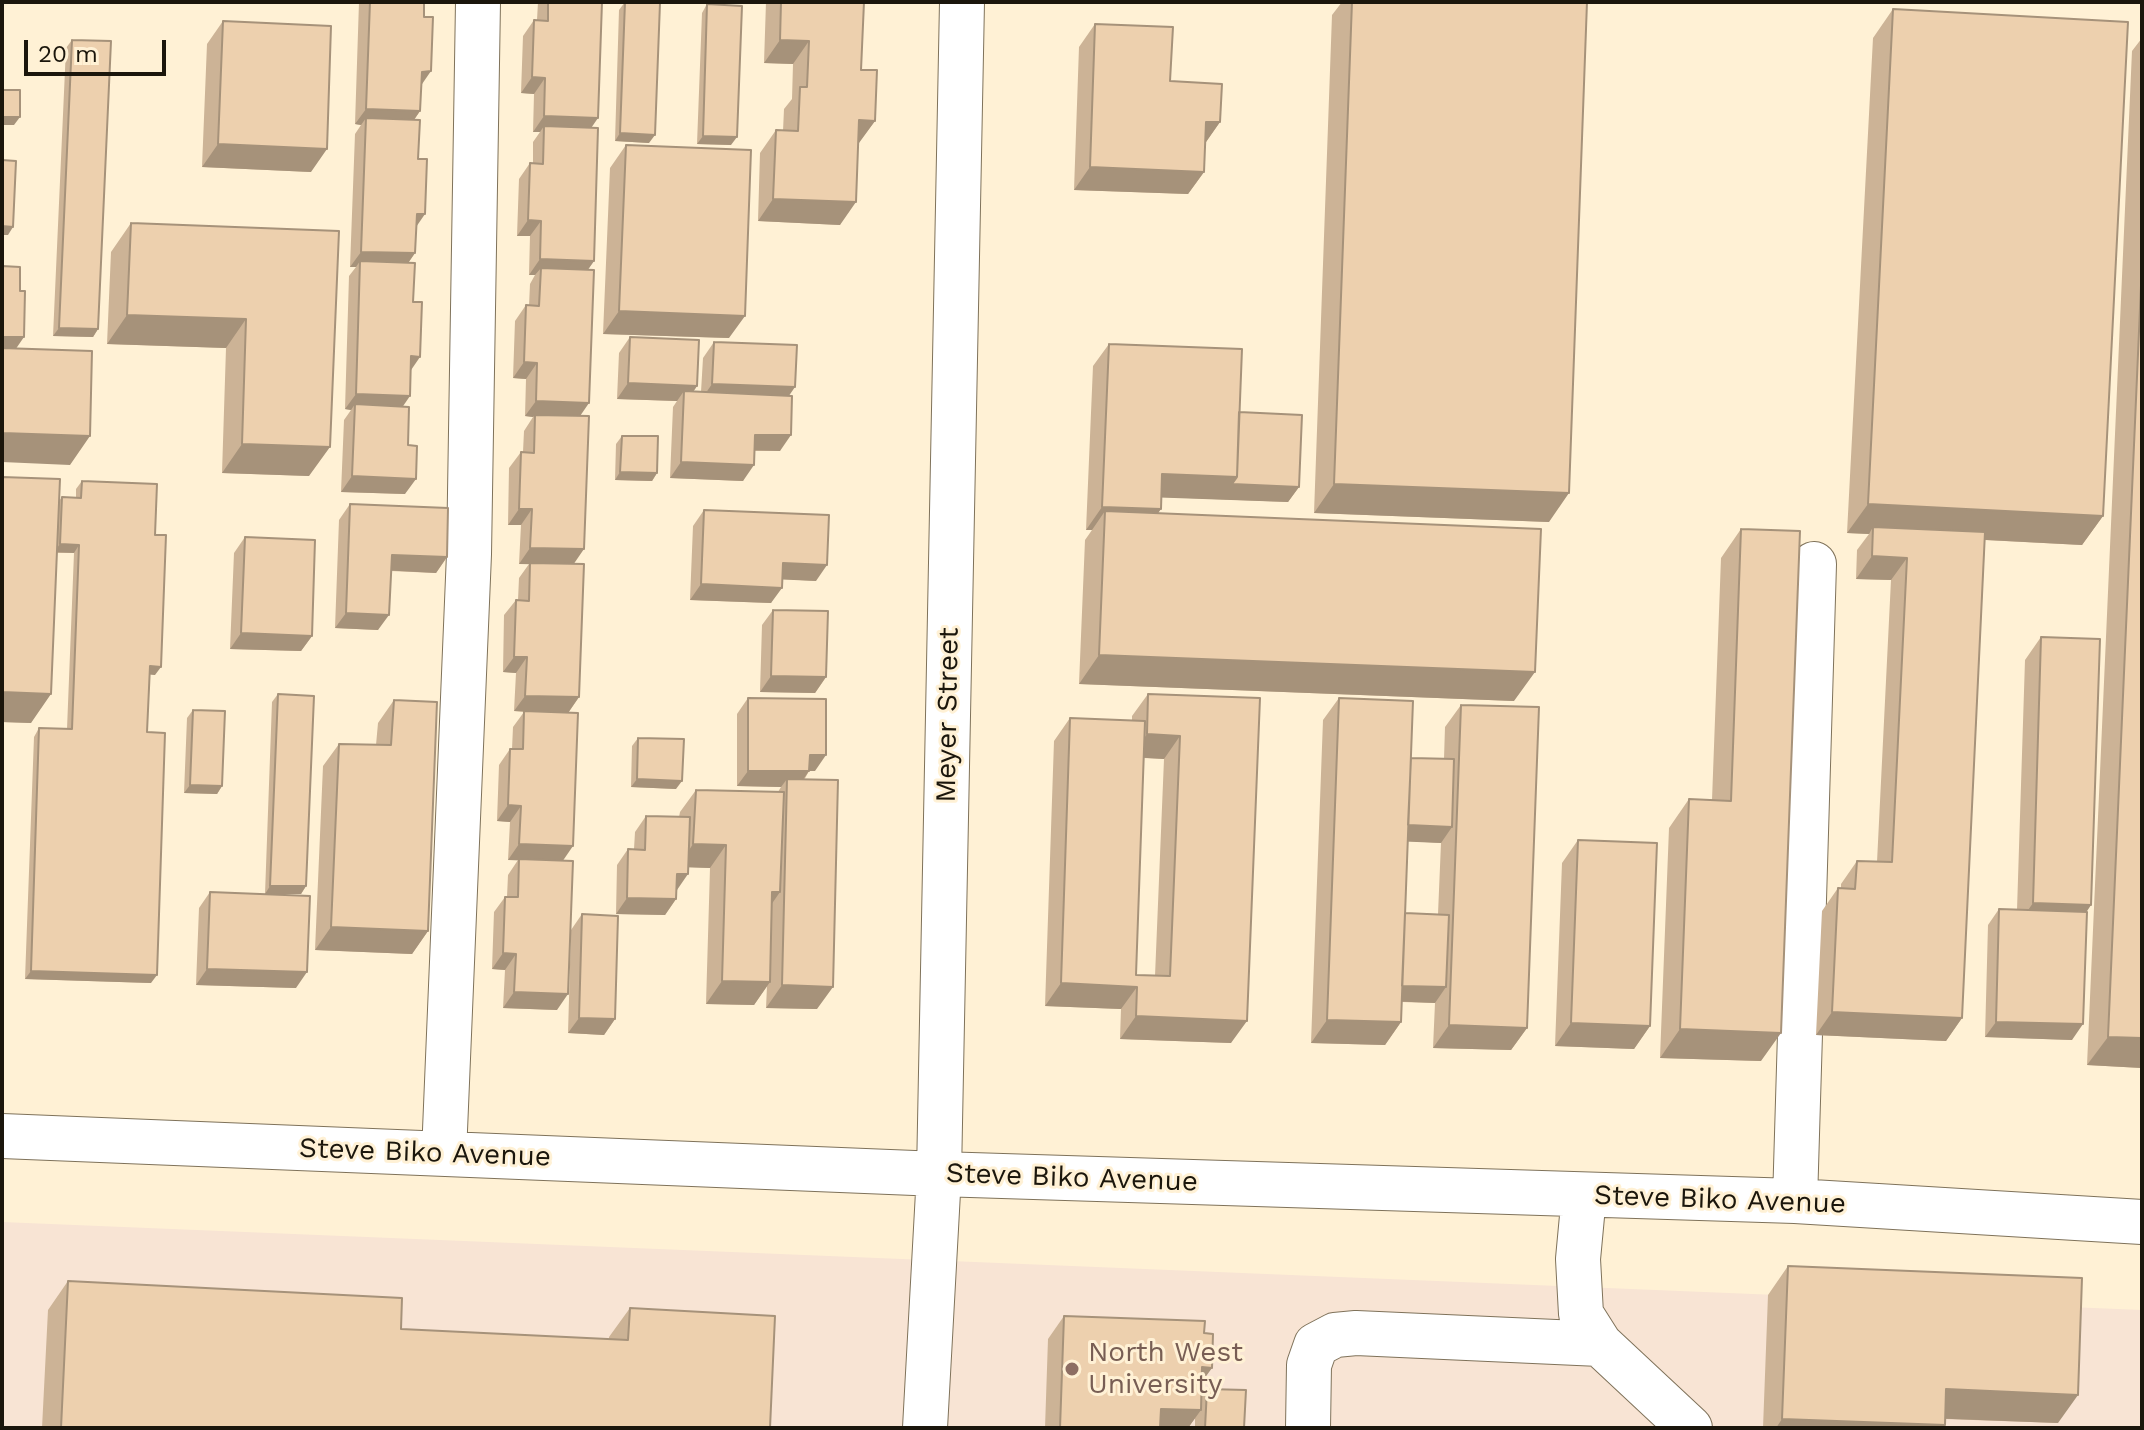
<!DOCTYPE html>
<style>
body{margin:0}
#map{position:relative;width:2144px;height:1430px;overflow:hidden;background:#fff1d5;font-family:"Work Sans",sans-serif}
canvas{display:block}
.frame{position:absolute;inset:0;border:4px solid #1b160c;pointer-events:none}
.scale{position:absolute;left:24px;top:40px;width:142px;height:36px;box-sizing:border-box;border:4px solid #1b160c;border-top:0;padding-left:10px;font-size:24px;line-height:28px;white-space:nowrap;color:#1b160c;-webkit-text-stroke:6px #fff1d5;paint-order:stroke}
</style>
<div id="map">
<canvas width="2144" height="1430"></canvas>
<div class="frame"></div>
<div class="scale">20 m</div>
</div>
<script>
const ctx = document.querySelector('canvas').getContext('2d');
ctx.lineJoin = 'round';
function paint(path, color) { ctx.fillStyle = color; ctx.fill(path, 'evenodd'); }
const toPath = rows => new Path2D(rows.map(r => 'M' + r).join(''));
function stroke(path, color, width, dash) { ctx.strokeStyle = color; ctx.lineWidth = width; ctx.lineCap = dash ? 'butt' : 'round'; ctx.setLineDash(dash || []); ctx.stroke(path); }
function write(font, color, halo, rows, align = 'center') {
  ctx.font = font + ' "Work Sans",sans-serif'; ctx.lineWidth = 6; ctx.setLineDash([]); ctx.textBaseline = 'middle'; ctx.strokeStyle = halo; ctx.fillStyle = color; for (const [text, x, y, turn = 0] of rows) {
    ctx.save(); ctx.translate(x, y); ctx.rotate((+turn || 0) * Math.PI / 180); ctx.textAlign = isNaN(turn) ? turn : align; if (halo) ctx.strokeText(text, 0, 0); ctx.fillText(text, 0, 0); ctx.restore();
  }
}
const education = toPath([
 [2,1222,2142,1310,2142,1428,2,1428]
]);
const minor = toPath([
 [2,1136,939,1174,1795,1201,2142,1222],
 [444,1154,469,554,478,2],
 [1584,1195,1578,1259,1581,1314,1600,1344,1690,1428],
 [1795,1201,1814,564],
 [925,1428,939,1174,962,2],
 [1308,1428,1309,1365,1316,1345,1335,1335,1356,1333,1600,1344]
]);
const wall = toPath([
 [359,2,424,2,420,111,414,120,416,227,415,253,408,263,410,371,403,406,405,494,341,492,344,420,351,410,345,409,349,276,356,267,350,267,355,134,361,125,355,124],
 [538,2,602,2,591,128,594,261,587,270,574,564,579,697,568,713,557,1010,503,1008,505,970,492,969,494,912,505,897,507,897,508,875,518,860,508,860,510,822,497,821,499,765,510,749,512,749,513,727,524,712,514,711,516,673,503,672,504,615,516,600,518,600,519,578,529,564,519,564,521,525,508,525,509,468,521,452,523,452,524,431,533,417,525,416,526,379,513,378,515,321,526,305,529,306,530,284,535,275,529,275,530,236,517,236,519,179,530,163,533,163,533,142,540,132,533,132,534,94,521,93,523,36,534,20,537,20],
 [625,2,649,143,615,141,619,10],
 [766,2,864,2,861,70,875,121,858,143,840,225,758,221,760,153,776,130,783,131,784,109,792,99,793,64,764,63],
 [1342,2,1587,2,1549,522,1314,513,1332,15],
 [707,4,731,145,697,144,702,13],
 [1893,9,2103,516,2082,545,1985,540,1962,1018,1946,1041,1816,1035,1822,911,1838,888,1841,888,1841,884,1857,861,1877,862,1891,580,1856,579,1857,550,1869,534,1847,533,1873,38],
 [223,21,311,172,202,167,207,44],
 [1095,24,1170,81,1220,122,1205,143,1204,172,1188,194,1074,190,1079,47],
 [2142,38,2142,1068,2087,1065,2132,51],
 [72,40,98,329,93,337,53,336,66,48],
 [626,145,729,338,603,334,610,168],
 [131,223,339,231,309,476,222,473,226,348,107,344,111,252],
 [630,337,697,386,693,392,701,392,703,358,714,342,789,396,780,451,755,451,743,481,670,478,673,407,677,401,617,399,619,353],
 [1109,344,1239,412,1299,487,1288,502,1161,497,1158,514,1514,701,1079,684,1085,540,1092,530,1086,530,1093,366],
 [622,436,657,473,652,481,615,480,616,444],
 [2,477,59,501,62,497,76,498,76,489,82,481,155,535,155,675,150,674,147,732,151,983,25,979,34,737,39,728,67,729,74,553,57,553,31,723,2,722],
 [350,504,447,557,436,573,391,571,378,630,335,628,339,520],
 [704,510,816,581,782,579,771,603,690,600,693,526],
 [1741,529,1761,1061,1660,1058,1669,828,1689,799,1712,800,1721,558],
 [245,537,312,636,301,651,230,649,234,553],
 [773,610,826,677,815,693,760,692,762,625],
 [2041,637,2087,912,2072,1040,1985,1037,1988,925,1999,909,2017,910,2025,660],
 [278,694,306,886,301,894,265,894,272,702],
 [1148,694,1260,698,1231,1043,1120,1039,1121,1009,1045,1006,1054,741,1070,718,1132,721,1132,716],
 [1144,758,1164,759,1155,976,1136,975],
 [748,698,815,771,809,771,804,780,817,1009,766,1008,767,986,754,1005,706,1004,710,868,688,867,676,890,676,899,665,915,616,914,617,865,628,849,634,849,635,832,646,816,679,817,680,812,696,790,778,792,781,787,737,786,737,714],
 [1339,698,1411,758,1444,759,1445,727,1461,705,1527,1028,1511,1050,1433,1048,1435,1003,1402,1002,1401,1022,1385,1045,1311,1043,1323,720],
 [1408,841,1441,843,1438,914,1405,913],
 [394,700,428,931,412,954,315,950,323,766,339,744,376,745,378,723],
 [193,710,222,786,217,794,184,793,187,718],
 [638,738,676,789,631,787,632,746],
 [1578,840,1650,1026,1634,1049,1555,1046,1562,863],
 [210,892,296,988,196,985,199,908],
 [582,914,615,1019,604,1035,568,1033,571,930],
 [1788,1266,2058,1423,1945,1419,1943,1428,1763,1428,1768,1295],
 [68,1281,401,1329,609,1339,609,1337,630,1308,770,1428,42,1428,48,1310],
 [1064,1316,1202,1382,1201,1396,1207,1389,1244,1428,1195,1428,1195,1418,1188,1428,1045,1428,1048,1339]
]);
const shadedWall = toPath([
 [780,40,809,41,793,64,764,63],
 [431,71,420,87,422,72],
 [532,77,545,78,534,94,521,93],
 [366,109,420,111,409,127,366,118,361,125,355,124],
 [544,116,598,118,587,134,544,126,540,132,533,132],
 [2,117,20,117,14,125,2,125],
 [859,120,875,121,859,143,843,143],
 [1206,122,1220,122,1204,145],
 [620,133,655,135,649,143,615,141],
 [703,136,737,137,731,145,697,144],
 [218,144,327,149,311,172,202,167],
 [1090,167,1204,172,1188,194,1074,190],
 [773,199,856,202,840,225,758,221],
 [417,214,425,214,414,230],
 [528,220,541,221,530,236,517,236],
 [2,226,13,227,8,235,2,235],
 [361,252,415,253,404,269,360,261,356,267,350,267],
 [540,259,594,261,583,277,541,268,535,275,529,275],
 [619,311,745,316,729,338,603,334],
 [127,315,246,319,226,348,107,344],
 [59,328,98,329,93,337,53,336],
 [2,337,24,337,13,353,2,353],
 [411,356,420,357,409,373],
 [524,362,537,363,526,379,513,378],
 [628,383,697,386,686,402,684,391,677,401,617,399],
 [712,384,795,387,784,403,701,400],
 [356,394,410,396,399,412,355,404,351,410,345,409],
 [536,401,589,403,578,419,535,415,533,417,525,416],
 [2,433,90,436,70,465,2,462],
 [755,435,791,435,780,451,744,450],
 [242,444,330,447,309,476,222,473],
 [681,462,754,465,743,481,670,478],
 [620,472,657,473,652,481,615,480],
 [1162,474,1237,477,1299,487,1288,502,1146,497],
 [352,476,416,479,405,494,341,492],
 [1334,484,1569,493,1549,522,1314,513],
 [1868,504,2103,516,2082,545,1873,534,1873,527,1869,534,1847,533],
 [1102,507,1161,509,1145,532,1105,511,1092,530,1086,530],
 [519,509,532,509,521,525,508,525],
 [60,544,79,545,74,553,54,552],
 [530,548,584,549,573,565,519,564],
 [392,555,447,557,436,573,381,570],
 [1872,556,1907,558,1891,580,1856,579],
 [783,563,827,565,816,581,772,579],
 [701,584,782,588,771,603,690,600],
 [346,613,389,615,378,630,335,628],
 [241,633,312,636,301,651,230,649],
 [1099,655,1535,672,1514,701,1079,684],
 [514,657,527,657,516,673,503,672],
 [150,666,161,667,155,675,144,674],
 [771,676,826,677,815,693,760,692],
 [2,692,51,694,31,723,2,722],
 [525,696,579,697,568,713,514,711],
 [1147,734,1180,736,1164,759,1131,757],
 [810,755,826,755,815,771,799,771],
 [748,771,809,771,798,787,787,779,781,787,737,786],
 [637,779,682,781,676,789,631,787],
 [190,785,222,786,217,794,184,793],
 [508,805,521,806,510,822,497,821],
 [1404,825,1452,827,1441,843,1393,841],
 [519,844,573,846,562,862,508,860],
 [693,844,726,845,710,868,678,867],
 [677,874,688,874,677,890],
 [270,886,306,886,301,894,265,894],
 [772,892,780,892,764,915],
 [627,898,676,899,665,915,616,914],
 [2033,903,2091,905,2076,928,2017,926],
 [331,927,428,931,412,954,315,950],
 [503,953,516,954,505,970,492,969],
 [207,969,307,972,296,988,196,985],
 [31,971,157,975,151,983,25,979],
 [722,981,770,982,754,1005,706,1004],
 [1061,983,1137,987,1121,1009,1045,1006],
 [782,985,833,987,817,1009,766,1008],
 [1398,986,1446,987,1435,1003,1387,1001],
 [514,992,568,994,557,1010,503,1008],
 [1832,1012,1962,1018,1946,1041,1816,1035],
 [1136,1016,1247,1021,1231,1043,1120,1039],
 [579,1018,615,1019,604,1035,568,1033],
 [1327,1020,1401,1022,1385,1045,1311,1043],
 [1996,1022,2083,1024,2072,1040,1985,1037],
 [1571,1023,1650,1026,1634,1049,1555,1046],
 [1449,1025,1527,1028,1511,1050,1433,1048],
 [1680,1029,1781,1033,1761,1061,1660,1058],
 [2108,1037,2142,1038,2142,1068,2087,1065],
 [1202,1367,1212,1368,1196,1390],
 [1946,1389,2078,1395,2058,1423,1926,1418],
 [1161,1409,1201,1410,1188,1428,1147,1428],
 [1782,1419,1945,1425,1943,1428,1776,1428]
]);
const building = toPath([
 [370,2,424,2,424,17,433,17,431,71,422,72,420,111,366,109,370,2],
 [548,2,602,2,598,118,544,116,545,78,532,77,534,20,548,21,548,2],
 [625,2,660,3,655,135,620,133,625,2],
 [781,2,864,2,861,70,877,70,875,121,859,120,856,202,773,199,776,130,798,131,800,87,807,87,809,41,780,40,781,2],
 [1352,2,1587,2,1569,493,1334,484,1352,2],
 [707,4,742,6,737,137,703,136,707,4],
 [1893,9,2128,22,2103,516,1868,504,1893,9],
 [223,21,331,26,327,149,218,144,223,21],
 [1095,24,1173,27,1170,81,1222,84,1220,122,1206,122,1204,172,1090,167,1095,24],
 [72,40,111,41,98,329,59,328,72,40],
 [2,90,20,90,20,117,2,117,2,90],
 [366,118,420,120,418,159,427,159,425,214,417,214,415,253,361,252,366,118],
 [544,126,598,128,594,261,540,259,541,221,528,220,530,163,543,164,544,126],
 [626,145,751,150,745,316,619,311,626,145],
 [2,160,16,161,13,227,2,226,2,160],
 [131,223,339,231,330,447,242,444,246,319,127,315,131,223],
 [360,261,415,263,413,302,422,302,420,357,411,356,410,396,356,394,360,261],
 [2142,263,2142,1038,2108,1037,2142,263],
 [2,266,20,267,20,291,25,291,24,337,2,337,2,266],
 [541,268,594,270,589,403,536,401,537,363,524,362,526,305,539,306,541,268],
 [630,337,699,340,697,386,628,383,630,337],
 [714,342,797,345,795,387,712,384,714,342],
 [1109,344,1242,349,1237,477,1162,474,1161,509,1102,507,1109,344],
 [2,348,92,351,90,436,2,433,2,348],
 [684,391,792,396,791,435,755,435,754,465,681,462,684,391],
 [355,404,409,407,408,445,417,446,416,479,352,476,355,404],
 [1239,412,1302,415,1299,487,1232,484,1237,477,1239,412],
 [535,415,589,416,584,549,530,548,532,509,519,509,521,452,534,453,535,415],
 [622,436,658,436,657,473,620,472,622,436],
 [2,477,60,479,51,694,2,692,2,477],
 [82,481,157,484,155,535,166,535,161,667,150,666,147,732,165,733,157,975,31,971,39,728,72,729,79,545,60,544,62,497,81,498,82,481],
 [350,504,448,508,447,557,392,555,389,615,346,613,350,504],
 [704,510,829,515,827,565,783,563,782,588,701,584,704,510],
 [1105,511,1541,529,1535,672,1099,655,1105,511],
 [1873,527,1985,532,1962,1018,1832,1012,1838,888,1855,889,1857,861,1892,862,1907,558,1872,556,1873,527],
 [1741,529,1800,531,1781,1033,1680,1029,1689,799,1731,801,1741,529],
 [245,537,315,540,312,636,241,633,245,537],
 [530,563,584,564,579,697,525,696,527,657,514,657,516,600,529,601,530,563],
 [773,610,828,611,826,677,771,676,773,610],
 [2041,637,2100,639,2091,905,2033,903,2041,637],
 [278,694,314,696,306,886,270,886,278,694],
 [1148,694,1260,698,1247,1021,1136,1016,1137,987,1061,983,1070,718,1145,721,1136,975,1170,976,1180,736,1147,734,1148,694],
 [748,698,826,699,826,755,810,755,809,771,748,771,748,698],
 [1339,698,1413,701,1401,1022,1327,1020,1339,698],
 [394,700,437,702,428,931,331,927,339,744,391,745,394,700],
 [1461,705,1539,707,1527,1028,1449,1025,1461,705],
 [193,710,225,711,222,786,190,785,193,710],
 [524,711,578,713,573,846,519,844,521,806,508,805,510,749,523,749,524,711],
 [638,738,684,739,682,781,637,779,638,738],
 [1411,758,1454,759,1452,827,1408,825,1411,758],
 [787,779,838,780,833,987,782,985,787,779],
 [696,790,784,792,780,892,772,892,770,982,722,981,726,845,693,844,696,790],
 [646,816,690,817,688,874,677,874,676,899,627,898,628,849,645,850,646,816],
 [1578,840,1657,843,1650,1026,1571,1023,1578,840],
 [519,859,573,861,568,994,514,992,516,954,503,953,505,897,518,897,519,859],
 [210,892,310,896,307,972,207,969,210,892],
 [1999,909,2087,912,2083,1024,1996,1022,1999,909],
 [1405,913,1449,915,1446,987,1402,986,1405,913],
 [582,914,618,916,615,1019,579,1018,582,914],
 [1788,1266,2082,1278,2078,1395,1946,1389,1945,1425,1782,1419,1788,1266],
 [68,1281,402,1298,401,1329,628,1340,630,1308,775,1316,770,1428,61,1428,68,1281],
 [1064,1316,1205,1321,1204,1333,1213,1334,1212,1368,1202,1367,1201,1410,1161,1409,1160,1428,1060,1428,1064,1316],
 [1207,1389,1246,1390,1244,1428,1205,1428,1207,1389]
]);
const markers = [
 [1072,1369,8,"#8d6e63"]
];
const streetNames = [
 ["Meyer Street",948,715,-89],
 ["Steve Biko Avenue",425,1153,2],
 ["Steve Biko Avenue",1072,1178,2],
 ["Steve Biko Avenue",1720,1200,2]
];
const educationNames = [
 ["North West",1088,1353],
 ["University",1088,1385]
];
paint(education, '#f8e4d4');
stroke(minor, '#7f725a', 46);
stroke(minor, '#fff', 44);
paint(wall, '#ccb396');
paint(shadedWall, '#a6927a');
paint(building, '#edd0ae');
stroke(building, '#a6927a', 2);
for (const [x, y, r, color] of markers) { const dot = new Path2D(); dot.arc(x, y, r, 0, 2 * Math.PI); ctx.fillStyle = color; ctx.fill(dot); stroke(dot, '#fff1d5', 3); }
write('28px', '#1b160c', '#fff1d5', streetNames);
write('28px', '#785e54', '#fff1d5', educationNames, 'left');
</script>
